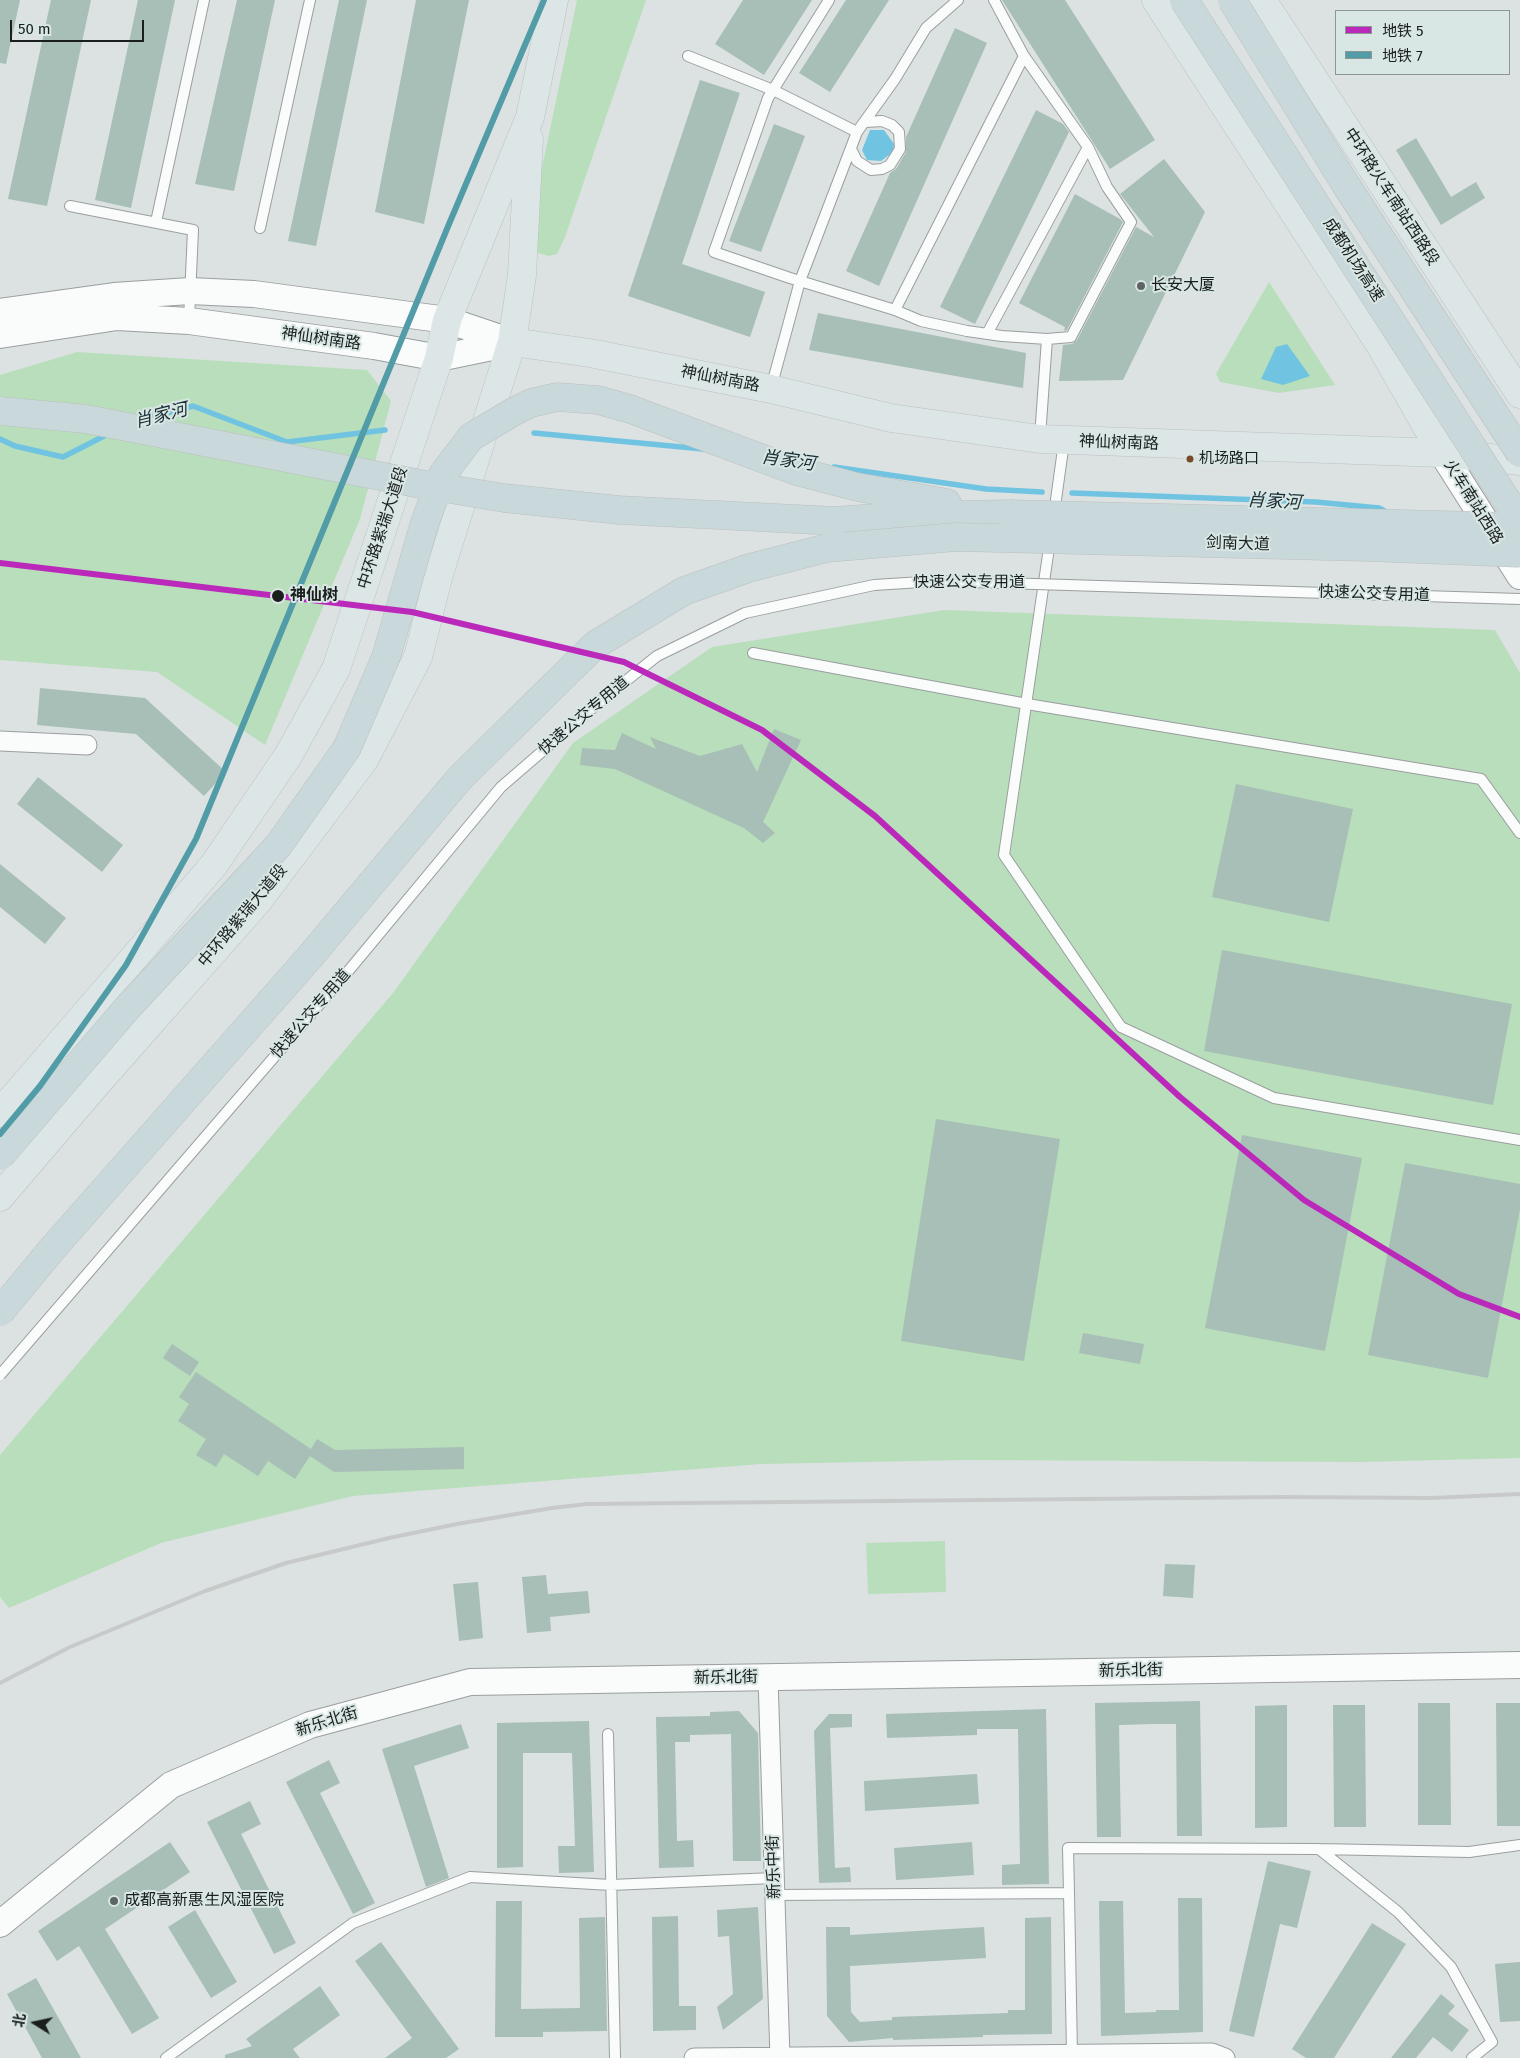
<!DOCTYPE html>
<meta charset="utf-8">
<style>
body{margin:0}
#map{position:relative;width:1520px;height:2058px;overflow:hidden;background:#dce2e2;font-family:"Fira Sans","Noto Sans SC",sans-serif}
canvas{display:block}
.legend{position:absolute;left:1335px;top:10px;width:175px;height:65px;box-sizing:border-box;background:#d8e6e4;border:1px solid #8c9695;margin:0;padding:6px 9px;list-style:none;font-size:15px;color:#1a1f1e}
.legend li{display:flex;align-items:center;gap:10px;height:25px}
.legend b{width:25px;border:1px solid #8c9695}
.north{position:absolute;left:10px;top:1998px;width:50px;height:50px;-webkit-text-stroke:4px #d8e6e4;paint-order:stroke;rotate:280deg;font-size:14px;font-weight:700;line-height:20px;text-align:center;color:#1a1f1e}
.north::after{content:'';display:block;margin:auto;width:18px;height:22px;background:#1a1f1e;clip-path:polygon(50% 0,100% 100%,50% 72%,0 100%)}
.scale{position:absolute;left:10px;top:20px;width:134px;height:22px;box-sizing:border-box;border:2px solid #1a1f1e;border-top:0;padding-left:6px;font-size:15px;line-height:18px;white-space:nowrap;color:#1a1f1e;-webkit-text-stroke:4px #d8e6e4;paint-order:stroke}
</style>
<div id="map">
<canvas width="1520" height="2058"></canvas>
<ul class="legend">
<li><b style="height:6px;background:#bb29bb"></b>地铁 5</li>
<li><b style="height:6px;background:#529ca8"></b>地铁 7</li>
</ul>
<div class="north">北</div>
<div class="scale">50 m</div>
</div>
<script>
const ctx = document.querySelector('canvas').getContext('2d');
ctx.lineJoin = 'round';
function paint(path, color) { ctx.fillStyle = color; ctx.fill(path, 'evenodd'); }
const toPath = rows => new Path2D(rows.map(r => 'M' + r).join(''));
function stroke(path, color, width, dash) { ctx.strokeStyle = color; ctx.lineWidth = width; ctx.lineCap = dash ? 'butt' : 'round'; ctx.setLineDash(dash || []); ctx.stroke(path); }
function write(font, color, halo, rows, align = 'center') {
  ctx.font = font + ' "Fira Sans","Noto Sans SC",sans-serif'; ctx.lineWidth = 4; ctx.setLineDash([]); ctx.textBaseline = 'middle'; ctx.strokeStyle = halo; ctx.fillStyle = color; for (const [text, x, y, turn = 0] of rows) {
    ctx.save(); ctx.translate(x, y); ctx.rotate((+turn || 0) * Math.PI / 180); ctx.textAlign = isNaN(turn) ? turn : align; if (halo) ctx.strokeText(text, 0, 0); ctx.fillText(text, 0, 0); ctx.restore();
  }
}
const green = toPath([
 [577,0,646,0,565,237,557,254,549,256,525,249],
 [1269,282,1335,385,1279,393,1220,382,1216,374],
 [77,352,367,370,391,401,360,519,265,745,157,672,0,660,0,375],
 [944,610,1495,630,1520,673,1520,1458,1360,1462,967,1460,761,1464,353,1496,161,1543,9,1608,0,1597,0,1455,393,993,573,743,712,647],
 [945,1541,946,1592,868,1594,866,1543]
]);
const water = toPath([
 [870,130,884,130,894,144,893,152,881,161,867,160,862,150],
 [1287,344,1310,376,1283,385,1261,379,1276,347]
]);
const stream = toPath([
 [143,419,193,406,287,442,385,430],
 [534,433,703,449],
 [0,439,15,446,63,457,110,433],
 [834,467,986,489,1042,492],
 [1072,493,1316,502,1379,508,1388,513]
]);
const building = toPath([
 [0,0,20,0,6,64,0,63],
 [51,0,91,0,47,206,8,199],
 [138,0,175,0,131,208,95,200],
 [237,0,275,0,234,191,195,184],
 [339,0,367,0,316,246,288,241],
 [416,0,469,0,424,224,375,212],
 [743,0,812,0,764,75,715,44],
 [846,0,889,0,830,92,799,73],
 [1002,0,1065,0,1155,140,1110,169],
 [955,28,987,43,879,286,846,271,890,173,896,169,906,152,906,137],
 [700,80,740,93,682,264,765,292,750,337,628,296],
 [1036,110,1063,124,1069,132,975,324,940,307],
 [774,124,805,136,761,252,729,241],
 [1416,138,1451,197,1476,182,1485,198,1441,225,1396,150],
 [1164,159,1205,212,1123,380,1059,381,1063,345,1072,344,1077,340,1136,227,1154,237,1120,194],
 [1075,194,1120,219,1123,222,1067,330,1064,331,1065,327,1019,303],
 [818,313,1026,353,1023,388,809,350],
 [40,688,145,698,226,772,204,796,136,734,37,725],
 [774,729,801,740,763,822,775,833,763,843,744,828,615,769,580,765,582,748,615,750,622,733,656,749,650,737,700,756,742,744,757,772],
 [38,777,123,845,102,872,17,804],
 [1236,784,1353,809,1329,922,1212,897],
 [0,864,66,918,45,944,0,907],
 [1222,950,1512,1004,1493,1105,1204,1051],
 [936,1119,1060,1139,1024,1361,901,1341],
 [1242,1135,1362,1158,1325,1351,1205,1328],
 [1405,1163,1520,1184,1520,1209,1488,1378,1368,1355],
 [1083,1333,1144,1344,1140,1364,1079,1353],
 [172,1344,199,1362,190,1376,163,1358],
 [196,1372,311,1449,317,1439,335,1450,464,1447,464,1469,334,1472,310,1456,295,1479,268,1461,258,1476,224,1454,216,1467,196,1455,206,1439,178,1421,189,1404,179,1397],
 [1165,1564,1195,1565,1193,1598,1163,1596],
 [546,1575,548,1594,588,1591,590,1613,550,1617,551,1631,527,1633,522,1577],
 [478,1582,483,1638,459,1641,453,1584],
 [1200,1701,1202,1836,1177,1836,1176,1724,1153,1724,1119,1725,1121,1837,1097,1837,1095,1703],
 [1418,1703,1450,1703,1451,1825,1418,1825],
 [1496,1703,1520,1703,1520,1826,1497,1826],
 [1287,1705,1287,1827,1255,1828,1255,1706],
 [1333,1705,1365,1705,1366,1827,1334,1827],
 [1046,1709,1049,1884,1002,1885,1002,1865,1020,1864,1018,1729,977,1729,977,1735,887,1738,886,1714],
 [739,1711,758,1733,761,1861,733,1861,731,1734,690,1735,690,1742,675,1742,677,1841,693,1840,694,1867,659,1868,656,1717,710,1716,710,1712],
 [829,1714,852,1714,852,1727,830,1728,835,1868,850,1867,851,1882,819,1883,814,1731],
 [589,1721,594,1872,559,1873,558,1846,575,1846,572,1753,523,1753,523,1867,497,1868,497,1723],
 [461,1724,469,1748,414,1766,449,1878,426,1887,382,1749],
 [329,1760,340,1783,320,1793,375,1903,353,1914,286,1782],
 [977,1774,979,1804,865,1811,864,1781],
 [250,1801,261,1824,241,1834,296,1943,274,1954,207,1822],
 [170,1842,190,1872,105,1929,159,2018,132,2034,79,1946,57,1961,38,1931],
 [972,1842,974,1875,896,1880,894,1848],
 [1268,1861,1311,1871,1297,1928,1280,1924,1254,2037,1229,2031],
 [1178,1898,1202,1898,1203,2032,1101,2036,1099,1901,1123,1901,1125,2013,1156,2012,1156,2010,1179,2010],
 [496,1901,522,1901,521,2009,580,2008,579,1918,605,1917,607,2031,543,2032,543,2037,495,2037],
 [758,1907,763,1999,723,2030,717,2007,733,1994,729,1936,718,1937,717,1910],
 [195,1910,237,1982,211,1998,168,1927],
 [678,1916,679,2006,696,2006,696,2030,653,2031,652,1917],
 [1051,1917,1052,2034,983,2035,983,2037,893,2040,893,2038,849,2042,827,2016,826,1927,850,1927,850,1935,984,1927,986,1958,850,1966,851,2012,860,2022,892,2020,892,2017,1008,2013,1008,2010,1025,2010,1025,1918],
 [1372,1923,1406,1944,1334,2058,1306,2058,1292,2049],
 [381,1942,459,2049,446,2058,385,2058,412,2038,355,1961],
 [1520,1962,1520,2021,1500,2022,1495,1964],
 [36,1978,81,2058,42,2058,7,1994],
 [320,1986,340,2015,293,2049,300,2058,225,2058,225,2055,252,2046,246,2039],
 [1441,1994,1455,2006,1448,2014,1469,2030,1452,2052,1433,2037,1416,2058,1391,2058]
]);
const lane = toPath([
 [829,0,768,98,714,252,790,278,895,310,921,321,967,331,1002,336,1047,339,1071,337,1131,222,1107,187,1088,147,1024,56,994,0],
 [688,56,773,90,857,132],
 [851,149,857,161,871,170,882,169,890,165,900,149,899,132,892,125,882,121,866,122],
 [70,206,193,230,189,320],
 [156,222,204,0],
 [260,228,310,0],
 [895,310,1024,56],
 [987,334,1088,147],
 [771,388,800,281,857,132,895,79,926,28,958,0],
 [1040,437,1047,339],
 [1054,514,1064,442],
 [1050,541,1004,855,1121,1027,1274,1098,1520,1140],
 [753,653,1027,704,1481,779,1520,833],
 [608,1734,615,2058],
 [1319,1849,1398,1912,1451,1967,1492,2042,1472,2058],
 [1069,1893,1072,2054],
 [775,1895,1069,1893,1068,1848,1319,1849,1469,1852,1520,1845],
 [166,2058,353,1923,470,1877,611,1885,774,1878]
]);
const street = toPath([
 [0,741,87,745],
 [768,1677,780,2058],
 [694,2058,1212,2053,1225,2058]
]);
const secondary = toPath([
 [0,312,114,296,190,291,254,294,447,320,512,342],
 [0,335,117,317,189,321,374,346,439,358,511,343],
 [1442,453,1520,576],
 [0,1924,171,1785,310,1725,470,1682,1520,1665]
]);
const primary = toPath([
 [1156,0,1379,343,1442,453],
 [1262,0,1520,394],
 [512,342,590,353,771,389,891,418,1040,439,1442,453,1520,461],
 [0,1113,213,866,288,756,336,669,439,358,447,320,530,117,554,0],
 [0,1197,93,1088,258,901,364,760,418,657,439,574,512,342,522,275,529,139]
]);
const highway = toPath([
 [857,487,947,503],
 [836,521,902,516,1010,514]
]);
const rail = toPath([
 [0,1683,70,1647,205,1591,286,1563,389,1538,457,1524,552,1508,587,1504,1284,1497,1431,1498,1520,1494]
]);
const laneBridge = toPath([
 [0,1375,350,969,501,787,597,704,657,656,745,613,874,585,938,581,1520,599]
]);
const highwayBridge = toPath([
 [1184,0,1520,521],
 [1232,0,1346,185,1520,453],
 [0,411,86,419,426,485,504,498,619,510,836,521],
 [1010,514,1520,527],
 [0,1156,129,1006,278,846,347,748,386,657,425,522,443,474,471,437,513,412,531,403,557,397,598,400,630,409,796,471,857,487],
 [0,1312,53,1248,308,959,460,778,595,645,684,591,749,568,827,548,956,537,1367,547,1520,553]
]);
const metro1 = toPath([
 [0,563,412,612,624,662,762,730,875,816,1180,1097,1304,1200,1459,1294,1520,1317]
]);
const metro2 = toPath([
 [0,1134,40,1086,126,965,196,839,449,224,544,0]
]);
const markers = [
 [1141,286,5,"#5e6363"],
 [1190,459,4.5,"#7a4b2a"],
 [278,596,7,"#1a1f1e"],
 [114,1901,5,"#5e6363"]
];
const busNames = [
 ["机场路口",1199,459]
];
const streetNames = [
 ["中环路火车南站西路段",1391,197,57],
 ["成都机场高速",1353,260,57],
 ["神仙树南路",321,339,8],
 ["神仙树南路",720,379,11],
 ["神仙树南路",1119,443,2],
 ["火车南站西路",1473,502,58],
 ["中环路紫瑞大道段",383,528,-72],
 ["剑南大道",1238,544,2],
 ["快速公交专用道",969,583],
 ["快速公交专用道",1374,594,2],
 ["快速公交专用道",584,716,-40],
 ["中环路紫瑞大道段",243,916,-50],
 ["快速公交专用道",311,1014,-49],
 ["新乐北街",1131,1671,-1],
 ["新乐北街",726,1678,-1],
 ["新乐北街",327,1722,-17],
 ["新乐中街",774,1867,-92]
];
const poiNames = [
 ["长安大厦",1151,286],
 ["成都高新惠生风湿医院",124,1901]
];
const stopNames = [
 ["神仙树",290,596]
];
const waterNames = [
 ["肖家河",161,416,-14],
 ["肖家河",788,461,8],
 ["肖家河",1274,502,3]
];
paint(green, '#b9debb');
paint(water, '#71c4e1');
stroke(stream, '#71c4e1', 5.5);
paint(building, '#a7bfb6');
stroke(lane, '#9a9e9e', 12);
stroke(street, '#9a9e9e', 21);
stroke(secondary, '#9a9e9e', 28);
stroke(primary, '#bcbfbf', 29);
stroke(highway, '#bcbfbf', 29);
stroke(lane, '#fafbfb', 10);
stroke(street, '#fafbfb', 19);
stroke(secondary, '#fafbfb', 26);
stroke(primary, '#dde6e6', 28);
stroke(highway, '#c9d8da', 28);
stroke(rail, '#c8caca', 4);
stroke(laneBridge, '#9a9e9e', 12, []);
stroke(highwayBridge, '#bcbfbf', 29, []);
stroke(laneBridge, '#fafbfb', 10);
stroke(highwayBridge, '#c9d8da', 28);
stroke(metro1, '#bb29bb', 6);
stroke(metro2, '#529ca8', 6);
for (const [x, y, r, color] of markers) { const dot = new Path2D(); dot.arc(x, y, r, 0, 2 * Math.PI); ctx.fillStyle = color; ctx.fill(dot); stroke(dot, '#d8e6e4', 2); }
write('15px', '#1a1f1e', '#d8e6e4', busNames, 'left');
write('16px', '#1a1f1e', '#d8e6e4', streetNames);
write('16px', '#1a1f1e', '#d8e6e4', poiNames, 'left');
write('bold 16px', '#1a1f1e', '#d8e6e4', stopNames, 'left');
write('italic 18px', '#192d34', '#d8e6e4', waterNames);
</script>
